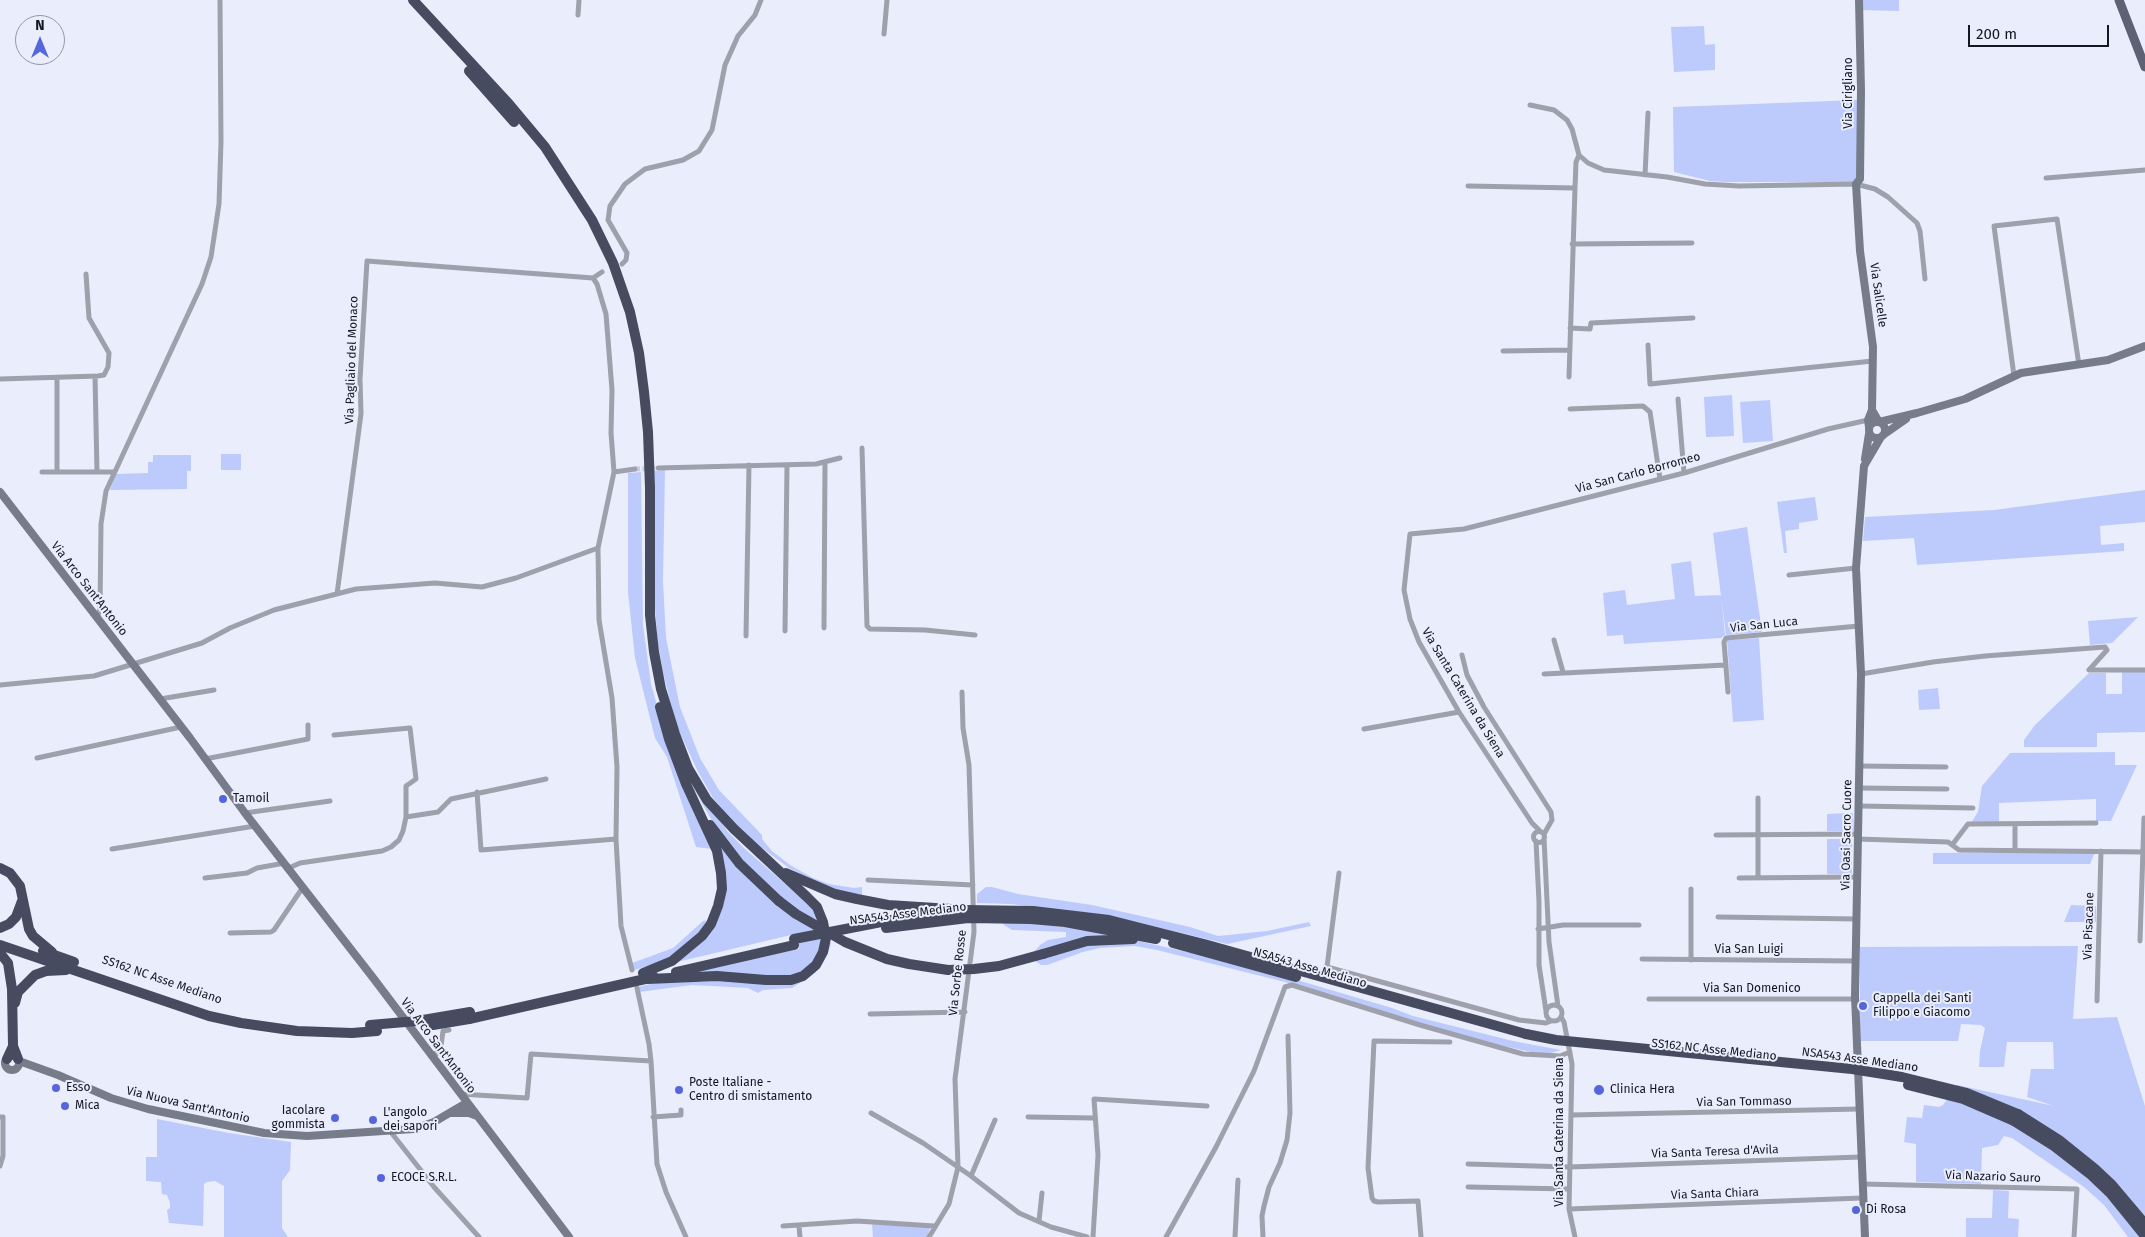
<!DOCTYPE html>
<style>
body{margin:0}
#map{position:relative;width:2145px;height:1237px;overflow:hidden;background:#e9edfc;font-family:"Fira Sans",sans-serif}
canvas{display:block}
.north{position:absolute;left:15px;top:15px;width:50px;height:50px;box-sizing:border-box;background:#e9edfc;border:1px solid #9497a4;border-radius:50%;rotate:0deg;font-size:14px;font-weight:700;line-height:20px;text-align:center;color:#14171f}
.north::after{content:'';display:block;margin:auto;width:18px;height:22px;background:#56d;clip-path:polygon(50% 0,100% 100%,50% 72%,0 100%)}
.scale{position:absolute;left:1968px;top:25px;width:141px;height:22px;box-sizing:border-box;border:2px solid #14171f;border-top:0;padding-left:6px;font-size:15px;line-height:18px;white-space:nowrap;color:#14171f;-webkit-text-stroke:4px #e9edfc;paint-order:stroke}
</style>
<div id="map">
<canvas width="2145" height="1237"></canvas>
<div class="north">N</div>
<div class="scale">200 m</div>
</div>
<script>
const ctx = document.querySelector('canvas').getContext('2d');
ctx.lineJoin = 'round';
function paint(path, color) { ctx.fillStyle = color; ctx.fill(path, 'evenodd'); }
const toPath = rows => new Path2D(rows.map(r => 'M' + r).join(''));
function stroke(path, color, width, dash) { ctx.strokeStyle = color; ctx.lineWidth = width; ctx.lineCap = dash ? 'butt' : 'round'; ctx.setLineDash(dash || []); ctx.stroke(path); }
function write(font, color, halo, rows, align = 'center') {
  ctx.font = font + ' "Fira Sans",sans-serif'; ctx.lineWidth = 4; ctx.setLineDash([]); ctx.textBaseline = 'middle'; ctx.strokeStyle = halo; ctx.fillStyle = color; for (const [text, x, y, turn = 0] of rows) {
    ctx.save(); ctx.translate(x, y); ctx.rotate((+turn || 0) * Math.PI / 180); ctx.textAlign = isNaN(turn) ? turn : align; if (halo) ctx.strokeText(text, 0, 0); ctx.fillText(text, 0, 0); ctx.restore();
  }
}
const green = toPath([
 [1862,0,1899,0,1899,11,1862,10],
 [1704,26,1705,45,1715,44,1715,70,1674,72,1671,27],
 [1858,100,1858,177,1855,182,1725,182,1710,181,1674,172,1673,107],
 [1732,395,1734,436,1706,437,1704,397],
 [1770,400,1773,441,1743,443,1740,402],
 [221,454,241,454,241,470,221,470],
 [153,455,191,455,191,471,187,471,187,489,110,490,116,474,148,473,148,462,153,462],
 [665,470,663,581,666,638,680,707,700,758,719,790,762,835,762,839,772,851,790,865,813,878,829,884,854,888,862,887,862,897,822,885,789,868,758,845,735,824,713,798,697,770,676,724,663,672,658,644,655,608,654,471],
 [641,472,643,625,651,684,662,723,711,846,718,831,695,791,680,755,713,811,728,832,744,848,814,909,819,919,822,944,813,962,798,974,787,977,694,971,799,949,795,934,677,962,701,932,675,955,651,965,634,970,632,963,673,948,703,921,709,920,718,890,718,878,712,849,696,847,667,757,655,738,635,658,628,592,628,473],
 [2145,490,2145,522,2100,526,2101,545,2124,543,2124,551,1917,565,1914,538,1863,541,1865,517,1994,510],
 [1815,497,1818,520,1799,523,1799,529,1785,531,1787,553,1784,553,1777,502],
 [1747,527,1762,632,1726,635,1713,533],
 [1691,561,1695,596,1721,595,1725,635,1721,638,1624,644,1623,635,1607,636,1603,593,1625,590,1627,605,1675,599,1671,564],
 [2138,617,2112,643,2090,645,2088,621],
 [1759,638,1764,720,1733,722,1727,640],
 [2122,672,2145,672,2145,732,2097,733,2097,747,2024,747,2024,740,2035,725,2089,673,2106,673,2106,694,2122,694],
 [1938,688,1940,709,1919,710,1918,690],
 [2115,752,2115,765,2137,765,2111,821,2096,821,2096,799,1999,803,1999,822,1971,823,1978,812,1982,786,2010,753],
 [1853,813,1854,831,1827,831,1827,814],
 [1827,839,1852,839,1852,874,1827,874],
 [2095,852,2090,864,1933,864,1933,853],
 [986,887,992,887,1018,894,1092,905,1190,927,1218,936,1267,931,1309,922,1311,926,1227,944,1128,920,1011,904,977,903,977,894],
 [2071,905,2096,906,2096,922,2064,922],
 [1002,921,1009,921,1130,934,1033,953,1040,945,1048,940,1066,937,1066,932,1012,930,1004,925],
 [1138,941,1246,965,1392,1008,1413,1016,1513,1041,1561,1050,1551,1053,1536,1053,1499,1045,1422,1024,1285,982,1157,950,1135,946,1100,948,1083,952,1047,965,1041,965,1034,960,1072,947],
 [827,943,831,943,828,953,815,973,792,988,763,990,758,993,748,988,692,985,639,992,638,987,655,983,803,978],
 [2078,946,2073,1019,2117,1017,2145,1106,2145,1220,2068,1160,2104,1193,2140,1237,2128,1237,2104,1205,2084,1187,2012,1138,2004,1136,1998,1145,1982,1148,1981,1184,1916,1182,1916,1144,1904,1142,1907,1117,1922,1118,1924,1105,1939,1107,1943,1105,1957,1085,2054,1106,2027,1097,2031,1069,2054,1069,2053,1042,2007,1042,2004,1067,1979,1067,1980,1051,1985,1028,1981,1025,1961,1024,1958,1041,1860,1041,1860,947],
 [157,1119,229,1133,291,1142,290,1170,282,1181,282,1228,288,1237,224,1237,224,1186,215,1181,207,1182,204,1184,203,1226,169,1223,167,1210,170,1208,170,1203,167,1195,162,1194,161,1182,146,1181,146,1157,157,1157],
 [1993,1190,2009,1191,2008,1218,2019,1219,2018,1237,1966,1237,1966,1218,1992,1218],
 [872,1224,925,1227,930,1228,927,1237,873,1237]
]);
const streetTunnel = toPath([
 [635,469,658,468]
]);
const street = toPath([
 [578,15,579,0],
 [884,34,887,0],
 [1530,105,1554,110,1567,120,1572,129,1579,155,1576,162,1575,188,1569,377],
 [1579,155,1588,163,1604,170,1667,177,1705,184,1739,186,1856,184,1875,189,1888,197,1917,223,1920,231,1925,279],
 [1645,175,1648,113],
 [2046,178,2145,170],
 [1468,186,1575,188],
 [1572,244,1692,243],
 [622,264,626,260,627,253,608,220,610,206,625,184,645,169,683,160,699,151,712,130,725,65,738,36,755,15,761,0],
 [593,278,597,284,606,314,612,390,611,433,614,472,598,548,599,620,612,698,617,767,616,839,621,926,632,970],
 [593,278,602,272],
 [1570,328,1590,329,1591,323,1693,318],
 [1648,345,1650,384,1873,361],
 [1503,351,1569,350],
 [95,376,97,472],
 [2014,376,1994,226,2057,219,2079,365],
 [57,378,57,472],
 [0,379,98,376,104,375,108,367,109,353,89,318,86,274],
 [1678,399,1684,473],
 [1570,409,1643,406,1650,412,1660,479],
 [862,448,867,626,870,629,925,630,975,635],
 [658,468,816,464,840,458],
 [42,472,114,472],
 [614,472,635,469],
 [1789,575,1856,568],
 [337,594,361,414,360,379,367,261,593,278],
 [97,618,100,609,101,524,106,491,202,284,211,257,219,204,221,142,220,0],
 [824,628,825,463],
 [785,631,787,465],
 [746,636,749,465],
 [1554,640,1563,672],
 [1462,655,1467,675,1484,707,1551,812,1552,820,1544,834],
 [1544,674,1726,665],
 [1861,674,1933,662,1985,656,2105,647,2107,650,2089,670,2145,670],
 [0,685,94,676,202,643,230,628,274,610,356,589,435,583,482,587,516,578,598,548],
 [1728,692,1724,642,1726,638,1859,626],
 [160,699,214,690],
 [1364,729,1459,712],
 [37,758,181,727],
 [205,759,308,739,308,725],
 [1859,766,1946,767],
 [1859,788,1947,789],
 [477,792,481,850,616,839],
 [1758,798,1758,877],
 [1859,806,1973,808],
 [245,813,330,801],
 [406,817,438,812,451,799,546,779],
 '1533.5 837a5.5 5.5 0 1 1 11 0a5.5 5.5 0 1 1-11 0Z',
 [1541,832,1532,823,1507,785,1459,712,1419,642,1410,619,1404,590,1410,534,1464,529,1684,473,1828,429,1868,420],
 [1716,835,1858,834],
 [1544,838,1549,942,1558,1006],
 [1858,839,1948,842,1959,850,2145,852],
 [1536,841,1539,902,1539,965,1546,1011],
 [1952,845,1968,824,2096,823],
 [112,849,255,826],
 [2015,850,2015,824],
 [289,868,300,863,382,851,391,847,399,840,403,831,406,817,406,786,416,779,410,728,334,735],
 [1339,873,1327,967,1519,1020,1546,1023,1551,1021],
 [205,878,247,873,257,868,285,863],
 [1739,878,1857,877],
 [868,880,973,885],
 [1691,889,1691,960],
 [1718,917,1857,919],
 [1538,929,1563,925,1639,925],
 [230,933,271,932,274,930,303,887],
 [2140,941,2144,818],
 [1642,959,1856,961],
 [637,988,649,1044,651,1061],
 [1649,999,1855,999],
 [2097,1001,2101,851],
 '1546 1013a8 8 0 1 1 16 0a8 8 0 1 1-16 0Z',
 [870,1014,965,1012],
 [1561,1017,1564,1022,1572,1064,1569,1209,1575,1237],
 [430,1054,440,1053,443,1031,449,1030],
 [460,1094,527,1098,531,1054,651,1061,657,1164,666,1192,686,1237],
 [871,1113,923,1143,971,1176,1019,1213,1051,1227,1087,1237],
 [1571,1115,1859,1109],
 [0,1117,3,1117,3,1156,0,1166],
 [653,1117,681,1115,681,1110],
 [1028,1117,1094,1118],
 [390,1131,434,1187,479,1237],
 [1468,1164,1569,1167,1861,1157],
 [971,1176,995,1120],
 [1862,1184,2077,1189,2074,1237],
 [1468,1187,1569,1189],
 [1569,1209,1862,1198],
 [1039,1221,1042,1193],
 [783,1226,857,1221,934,1226],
 [799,1226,800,1237],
 [929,1237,949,1204,958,1167,955,1079,974,932,969,765,963,728,962,692],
 [1093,1237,1098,1155,1094,1099,1207,1106],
 [1166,1237,1216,1147,1254,1071,1285,987,1292,985,1420,1025,1523,1054,1560,1056,1570,1052],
 [1235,1237,1238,1180],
 [1263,1237,1262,1216,1264,1206,1269,1187,1280,1163,1287,1140,1290,1113,1288,1036],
 [1421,1237,1418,1201,1378,1202,1374,1201,1372,1198,1368,1168,1374,1041,1450,1042]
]);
const secondary = toPath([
 [1859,0,1861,90,1860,179,1856,184,1860,251,1873,347,1872,410,1868,420,1869,427],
 [1872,410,1879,422,1917,413,1965,399,2021,373,2108,360,2145,346],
 '1869 430a8 8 0 1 1 16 0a8 8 0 1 1-16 0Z',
 [1883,435,1906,419],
 [1865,459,1869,434],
 [0,492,190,738,245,813,374,979,569,1237],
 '5 1063a7 7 0 1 1 14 0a7 7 0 1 1-14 0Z',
 [19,1061,58,1075,111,1098,148,1109,264,1133,307,1136,414,1129,434,1122,463,1105,468,1105],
 [452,1113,469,1113,477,1116],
 [1865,1237,1855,996,1861,674,1856,568,1864,466,1881,437]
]);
const primary = toPath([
 [2119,0,2145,67]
]);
const highway = toPath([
 [413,0,509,104,545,147,592,220,613,263,630,312,639,353,644,392,648,432,650,488,650,615,654,652,661,689,675,734,688,768,707,800,734,829,807,897,817,907,823,922,826,938,823,952,816,965,803,976,791,980,766,980,717,976,648,979],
 [469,71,514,122],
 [710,825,739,863,779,901],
 [0,868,10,873,20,886,29,929,33,936,52,952],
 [786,873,835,894,857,899,888,905,951,909],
 [1033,911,1109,920,1204,944,1526,1034],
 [1031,919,1065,922,1156,939],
 [0,928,9,924,16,917,22,901],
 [1173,943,1296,977],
 [0,945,209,1016,241,1023,297,1031,352,1033,377,1031],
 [43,951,74,962],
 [0,953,8,963,12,989,13,1046,7,1059],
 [1043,954,1087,941,1133,939],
 [676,972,794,945],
 [643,973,672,961,702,936,711,924,718,906,722,889,721,873,717,851,686,784,669,739,660,707],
 [15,1003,18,992,35,975,46,971,66,970],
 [469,1019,654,977],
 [13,1046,18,1059],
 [2018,1114,2059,1140,2095,1169,2112,1185,2145,1224],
 [2014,1121,2054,1146,2090,1174,2111,1194,2145,1236]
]);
const highwayBridge = toPath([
 [779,901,796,914,845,942,887,959,909,964,948,970,974,969,999,966,1043,954],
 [886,928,968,918,1031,919],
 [794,939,907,917,965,910,1033,911],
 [370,1025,417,1021,470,1012],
 [433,1025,469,1019],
 [1526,1034,1556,1040,1852,1069,1902,1077,1967,1093,2018,1114],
 [1908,1085,1963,1099,2014,1121]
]);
const markers = [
 [223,799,5,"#56d"],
 [1863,1006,5,"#56d"],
 [56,1088,5,"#56d"],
 [679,1090,5,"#56d"],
 [1599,1090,6,"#56d"],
 [65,1106,5,"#56d"],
 [335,1118,5,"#56d"],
 [373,1120,5,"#56d"],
 [381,1178,5,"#56d"],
 [1856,1210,5,"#56d"]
];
const streetNames = [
 ["Via Cirigliano",1849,93,-90],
 ["Via Salicelle",1878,295,82],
 ["Via Pagliaio del Monaco",352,360,-88],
 ["Via San Carlo Borromeo",1638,473,-15],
 ["Via Arco Sant'Antonio",89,589,52],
 ["Via San Luca",1764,625,-6],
 ["Via Santa Caterina da Siena",1463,693,59],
 ["Via Oasi Sacro Cuore",1847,835,-89],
 ["NSA543 Asse Mediano",908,914,-7],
 ["Via Pisacane",2089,926,-88],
 ["Via San Luigi",1749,950],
 ["NSA543 Asse Mediano",1310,968,16],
 ["Via Sorbe Rosse",958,973,-84],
 ["SS162 NC Asse Mediano",162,980,19],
 ["Via San Domenico",1752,989],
 ["Via Arco Sant'Antonio",438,1046,53],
 ["SS162 NC Asse Mediano",1714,1050,6],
 ["NSA543 Asse Mediano",1860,1060,8],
 ["Via San Tommaso",1744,1102,-1],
 ["Via Nuova Sant'Antonio",188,1105,13],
 ["Via Santa Caterina da Siena",1560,1132,-90],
 ["Via Santa Teresa d'Avila",1715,1152,-2],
 ["Via Nazario Sauro",1993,1177,2],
 ["Via Santa Chiara",1715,1194,-2]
];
const poiNames = [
 ["Tamoil",233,799],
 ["Cappella dei Santi",1873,999],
 ["Filippo e Giacomo",1873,1013],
 ["Poste Italiane -",689,1083],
 ["Centro di smistamento",689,1097],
 ["Esso",66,1088],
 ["Clinica Hera",1610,1090],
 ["Mica",75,1106],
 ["Iacolare",325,1111,"right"],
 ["gommista",325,1125,"right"],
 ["L'angolo",383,1113],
 ["dei sapori",383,1127],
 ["ECOCE S.R.L.",391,1178],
 ["Di Rosa",1866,1210]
];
paint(green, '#bdcbfc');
stroke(streetTunnel, '#c9cddb', 5, [5, 2.5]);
stroke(street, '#9ea0ab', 5);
stroke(secondary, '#777c8a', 8);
stroke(primary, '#5c6173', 9);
stroke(highway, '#464b5f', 10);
stroke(highwayBridge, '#464b5f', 10);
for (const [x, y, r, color] of markers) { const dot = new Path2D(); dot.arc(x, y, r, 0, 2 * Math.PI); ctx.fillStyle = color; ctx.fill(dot); stroke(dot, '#e9edfc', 2); }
write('12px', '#14171f', '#e9edfc', streetNames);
write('12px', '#14171f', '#e9edfc', poiNames, 'left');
</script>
